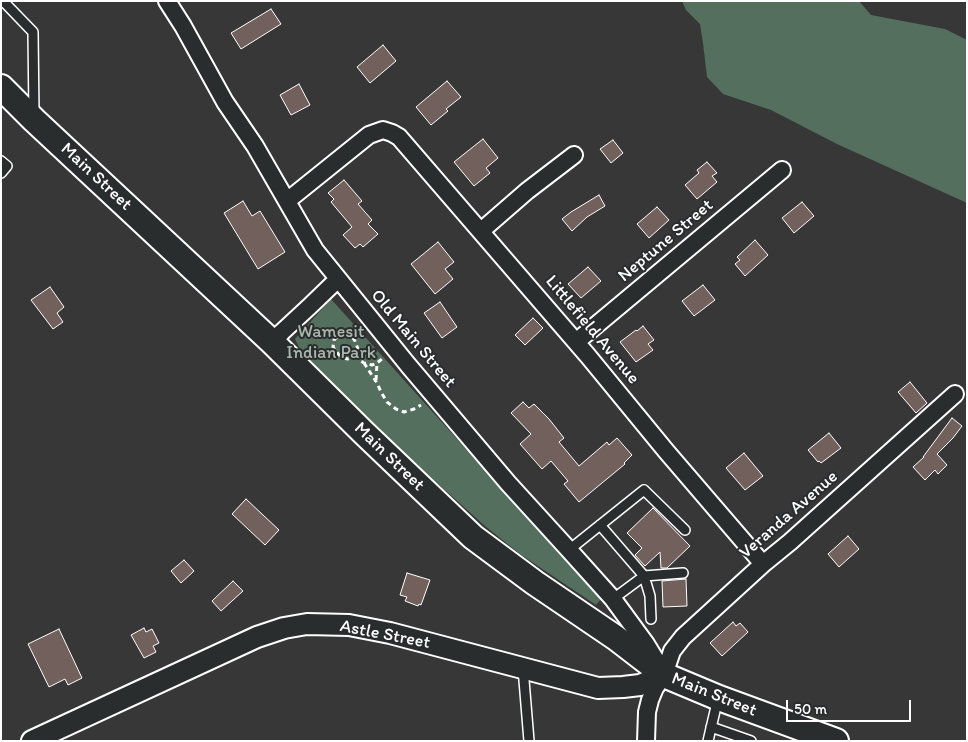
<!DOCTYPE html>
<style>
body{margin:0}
#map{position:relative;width:968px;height:742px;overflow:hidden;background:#383737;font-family:Itim,sans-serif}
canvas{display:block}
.frame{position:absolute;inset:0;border:2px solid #fff;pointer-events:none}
.scale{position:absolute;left:786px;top:700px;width:125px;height:22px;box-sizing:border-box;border:2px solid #fff;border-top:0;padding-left:6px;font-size:15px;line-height:18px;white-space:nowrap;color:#fff;-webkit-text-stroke:4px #2a2d2e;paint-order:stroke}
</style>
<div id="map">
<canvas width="968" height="742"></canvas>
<div class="frame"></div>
<div class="scale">50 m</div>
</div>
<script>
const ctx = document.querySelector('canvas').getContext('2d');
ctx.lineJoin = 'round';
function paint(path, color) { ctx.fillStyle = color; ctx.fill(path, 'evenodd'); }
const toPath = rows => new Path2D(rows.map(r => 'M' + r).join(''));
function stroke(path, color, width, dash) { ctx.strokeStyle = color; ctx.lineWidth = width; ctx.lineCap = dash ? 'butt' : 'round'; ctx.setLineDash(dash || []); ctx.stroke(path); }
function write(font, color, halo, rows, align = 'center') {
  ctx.font = font + ' Itim,sans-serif'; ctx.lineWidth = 4; ctx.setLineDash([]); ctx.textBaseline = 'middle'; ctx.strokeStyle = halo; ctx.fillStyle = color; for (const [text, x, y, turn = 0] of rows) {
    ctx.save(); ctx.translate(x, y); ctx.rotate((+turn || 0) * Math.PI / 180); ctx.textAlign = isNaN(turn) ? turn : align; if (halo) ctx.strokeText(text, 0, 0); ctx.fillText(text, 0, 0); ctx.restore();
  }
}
const green = toPath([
 [682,1,859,1,871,15,945,29,967,40,967,203,837,144,771,110,723,94,707,77,703,43,700,24,686,10],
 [331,299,601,599,596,605,520,554,485,526,407,456,301,351,295,339]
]);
const building = toPath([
 [271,9,281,24,241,49,231,33,271,9],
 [383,45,396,61,370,83,357,67,383,45],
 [447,81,461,97,446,109,448,111,431,125,416,107,447,81],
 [299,84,310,105,291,115,280,95,299,84],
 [483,139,498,158,486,168,490,173,474,186,454,162,483,139],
 [613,140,623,153,611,163,600,149,613,140],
 [707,162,717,173,712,176,717,182,697,199,685,185,699,173,697,170,707,162],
 [344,180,362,201,358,204,372,220,368,224,378,234,363,247,360,244,355,248,343,235,352,227,331,202,334,199,328,193,344,180],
 [599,195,605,206,587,217,572,231,562,219,571,212,599,195],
 [243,201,252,216,260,211,285,252,258,269,224,213,243,201],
 [802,202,814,216,794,233,782,218,802,202],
 [657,207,669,220,649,238,637,224,657,207],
 [755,240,768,255,745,276,735,264,740,260,737,257,755,240],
 [438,242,454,262,445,269,453,279,435,294,411,264,438,242],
 [588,267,601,281,581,298,568,284,588,267],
 [703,285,715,300,694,316,682,301,703,285],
 [50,287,64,307,57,313,63,322,53,329,31,300,50,287],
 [440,302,457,327,442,338,424,313,440,302],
 [533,318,543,328,525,345,515,335,533,318],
 [643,326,654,340,648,344,653,350,636,362,620,342,636,330,637,331,643,326],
 [910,382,927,403,916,413,898,392,910,382],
 [523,402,529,408,534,404,549,419,564,438,559,442,579,466,607,442,609,445,617,438,632,455,624,463,625,464,579,502,564,484,568,481,551,461,542,469,520,444,531,434,511,413,523,402],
 [952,418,962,426,953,438,937,454,947,465,938,474,935,470,925,480,913,467,924,457,923,457,952,418],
 [829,433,841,448,821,463,819,461,818,462,808,450,829,433],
 [744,453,763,476,745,490,726,468,744,453],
 [246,499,279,530,265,545,232,514,246,499],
 [653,508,690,546,667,568,661,568,660,552,645,566,635,555,642,548,627,533,653,508],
 [848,536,859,549,839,567,828,554,848,536],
 [184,560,194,571,181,583,171,571,184,560],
 [407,573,430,580,421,605,419,604,418,606,405,601,407,597,400,595,407,573],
 [686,579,687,606,663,607,662,581,686,579],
 [233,581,243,591,221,611,212,601,233,581],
 [733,622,736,626,740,623,748,632,722,656,710,643,733,622],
 [144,628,146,632,152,629,159,643,153,646,156,652,144,658,131,635,144,628],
 [59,629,82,678,68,685,65,679,49,687,28,644,59,629]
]);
const path = toPath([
 [345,334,351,335,355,341,358,349,352,358,347,359,339,355,333,347,334,340,339,335,345,334],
 [354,356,364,363,372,365,377,363,383,358],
 [364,363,377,383,381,392,387,402,396,409,404,412,414,409,421,405],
 [376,380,377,363]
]);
const service = toPath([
 [3,1,33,32,34,115],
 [1,161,7,166,1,173],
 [600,525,644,576,650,596,651,619],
 [569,550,644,490,685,530],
 [613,599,644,576,683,573],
 [523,668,529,741],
 [711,727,751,741],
 [708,741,718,698]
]);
const minor = toPath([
 [167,1,183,26,225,102,255,146,315,250,408,365,508,483,569,550,613,599,646,644,660,667],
 [287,201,369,135,383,130,392,133,399,137,588,356,666,451,763,564],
 [481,231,527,191,574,155],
 [272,342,282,332,310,306,338,279],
 [576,342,782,170],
 [646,741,647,712,650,700,655,688,664,675,672,651,683,637,763,564,790,542,955,394]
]);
const tertiary = toPath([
 [32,741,257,637,284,628,307,624,349,625,390,633,598,688,623,687,640,685,664,675]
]);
const secondary = toPath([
 [1,87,34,120,272,342,364,433,473,537,535,583,616,638,664,675,719,698,836,741]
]);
const streetNames = [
 ["Main Street",96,177,43],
 ["Neptune Street",666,241,-40],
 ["Littlefield Avenue",592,330,50],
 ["Old Main Street",413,339,50],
 ["Main Street",389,457,44],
 ["Veranda Avenue",789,515,-41],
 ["Astle Street",385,635,11],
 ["Main Street",714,695,22]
];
const parkNames = [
 ["Wamesit",331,332],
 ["Indian Park",331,353]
];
paint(green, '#546f5e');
paint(building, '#72605c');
stroke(building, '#fff', 1);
stroke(service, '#fff', 12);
stroke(minor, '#fff', 20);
stroke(tertiary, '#fff', 24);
stroke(secondary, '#fff', 28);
stroke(path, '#fff', 3, [5, 4]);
stroke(service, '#2a2d2e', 9);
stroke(minor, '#2a2d2e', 16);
stroke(tertiary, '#2a2d2e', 20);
stroke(secondary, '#2a2d2e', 24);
write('18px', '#fff', '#2a2d2e', streetNames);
write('18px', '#aab7ae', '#2a2d2e', parkNames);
</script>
